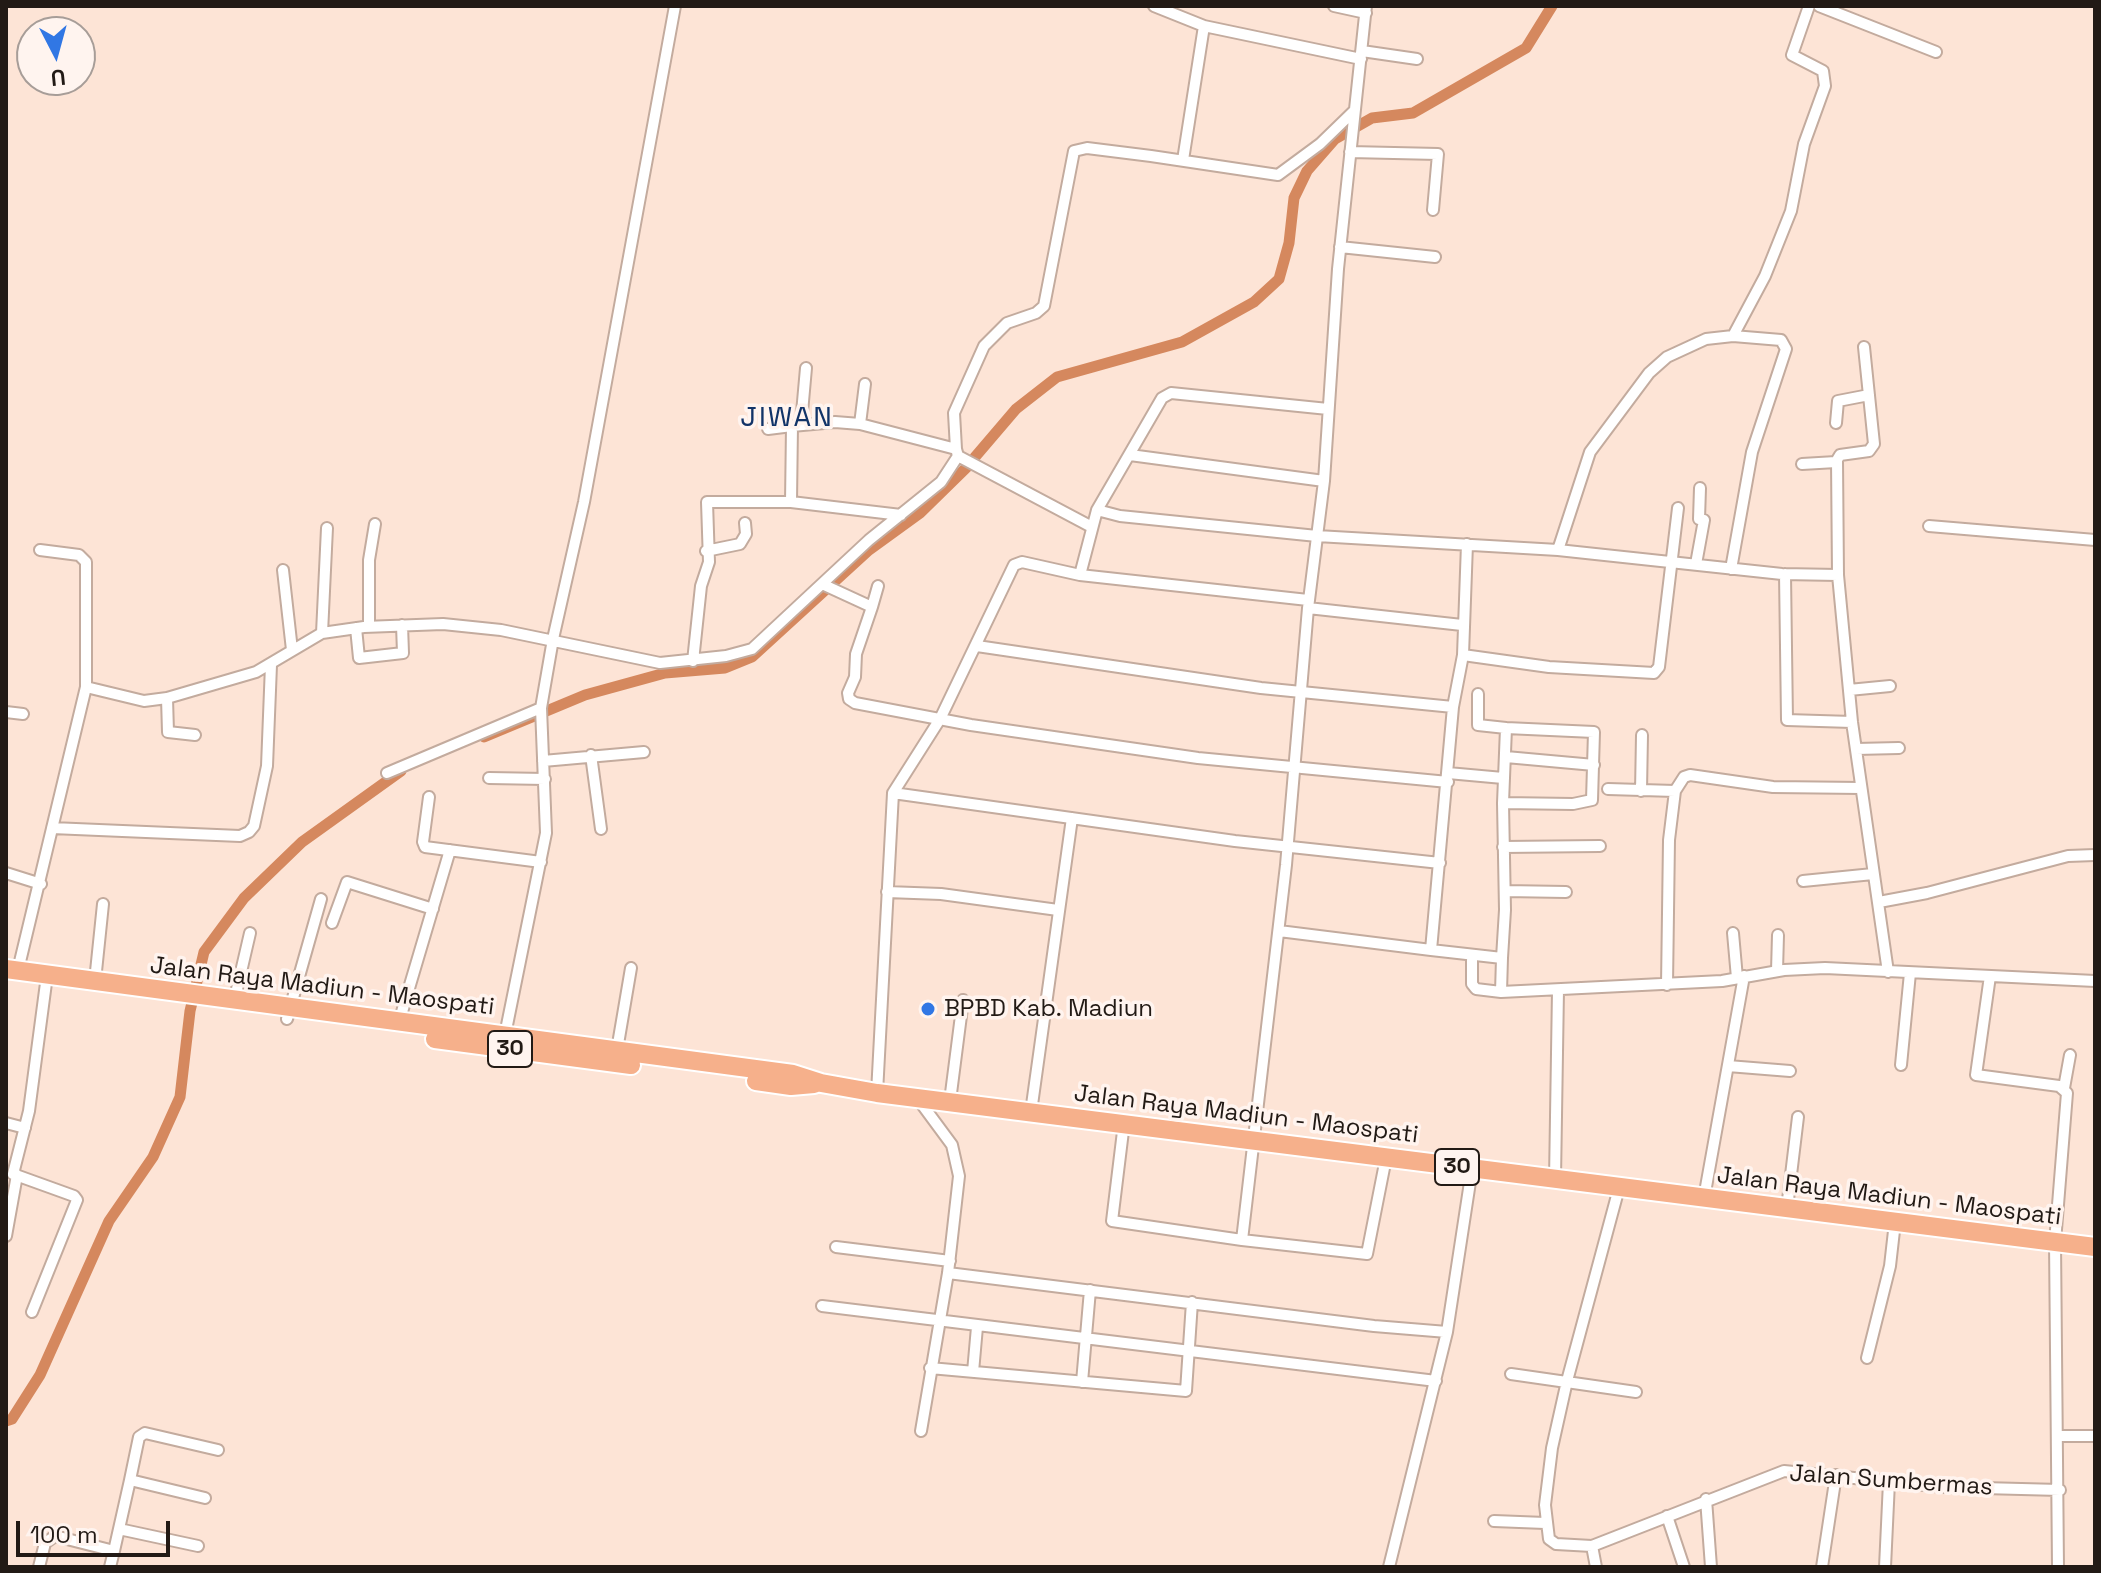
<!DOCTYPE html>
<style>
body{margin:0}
#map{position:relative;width:2101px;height:1573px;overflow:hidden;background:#fde4d6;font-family:"Space Grotesk",sans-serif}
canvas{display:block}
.frame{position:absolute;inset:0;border:8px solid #221a15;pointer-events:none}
.north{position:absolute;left:16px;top:16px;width:80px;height:80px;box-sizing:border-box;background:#fff4ef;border:2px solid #a79d98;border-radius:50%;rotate:174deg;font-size:22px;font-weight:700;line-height:32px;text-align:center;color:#221a15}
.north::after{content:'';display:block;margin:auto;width:28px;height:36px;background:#3177e4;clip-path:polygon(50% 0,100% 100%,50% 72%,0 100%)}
.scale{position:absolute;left:16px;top:1521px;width:154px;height:36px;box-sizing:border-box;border:4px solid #221a15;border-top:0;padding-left:10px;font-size:24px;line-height:28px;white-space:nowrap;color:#221a15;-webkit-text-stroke:6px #fff4ef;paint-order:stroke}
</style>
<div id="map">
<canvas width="2101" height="1573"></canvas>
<div class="frame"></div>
<div class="north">U</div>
<div class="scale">100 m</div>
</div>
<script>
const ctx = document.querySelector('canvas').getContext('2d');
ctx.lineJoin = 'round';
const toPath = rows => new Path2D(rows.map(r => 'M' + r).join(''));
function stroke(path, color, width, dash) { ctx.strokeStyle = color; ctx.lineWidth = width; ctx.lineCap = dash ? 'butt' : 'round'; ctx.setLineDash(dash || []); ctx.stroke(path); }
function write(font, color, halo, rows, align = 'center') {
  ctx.font = font + ' "Space Grotesk",sans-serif'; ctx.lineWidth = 7; ctx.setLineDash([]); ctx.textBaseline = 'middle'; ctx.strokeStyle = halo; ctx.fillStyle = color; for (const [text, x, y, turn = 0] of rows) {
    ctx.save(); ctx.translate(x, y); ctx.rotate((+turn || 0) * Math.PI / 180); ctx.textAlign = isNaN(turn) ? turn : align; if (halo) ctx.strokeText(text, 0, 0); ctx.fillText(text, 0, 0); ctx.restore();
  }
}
const canal = toPath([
 [975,457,1016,409,1057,377,1182,342,1254,302,1279,279,1289,243,1294,198,1307,171,1335,139,1372,118,1413,113,1526,48,1552,6],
 [484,737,585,695,665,673,725,668,752,657,869,550,920,513,968,466],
 [6,1421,12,1419,40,1375,109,1221,153,1157,180,1097,190,1011,204,952,244,898,302,842,401,771]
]);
const minor = toPath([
 [1154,6,1204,26,1361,59],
 [1334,6,1366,13],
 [1819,6,1936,52],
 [1362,51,1417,59],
 [1350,152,1438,154,1433,210],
 [1183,160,1204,26],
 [1340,247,1435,257],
 [1836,423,1838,401,1869,395],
 [801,424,806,368],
 [860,424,865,384],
 [768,429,792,426,791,502],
 [956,449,954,413,984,346,1007,323,1036,313,1044,306,1074,151,1087,148,1151,156,1278,175,1320,144,1354,111],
 [1130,455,1324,481],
 [958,456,1090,526],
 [1802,464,1836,462],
 [1097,510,1120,516,1317,536,1558,550,1590,452,1649,373,1667,357,1706,339,1733,336,1765,276,1791,211,1804,144,1825,86,1823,71,1792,55,1809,6],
 [1929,526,2095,540],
 [1467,544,1463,655,1453,707,1431,950,1502,958,1505,910,1503,803,1573,804,1592,800,1594,732,1506,728],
 [1558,550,1782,574,1838,575,1852,722,1888,972],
 [706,551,740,544,746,534,745,523],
 [1696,564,1704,520,1699,519,1700,488],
 [1731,569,1752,452,1786,349,1781,340,1733,336],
 [283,570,292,650],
 [1785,574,1787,720,1852,722],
 [1080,575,1097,510,1162,398,1171,393,1328,409],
 [1838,575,1837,460,1840,455,1869,451,1874,444,1864,347],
 [822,584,872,607,856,654,855,677,848,693,849,699,855,703,971,725,1198,758,1448,782],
 [872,607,878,586],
 [1308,608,1462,625],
 [369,627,369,560,375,524],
 [356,628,359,658,403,653,402,625],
 [322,633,327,528],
 [977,646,1261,688,1453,707],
 [1463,655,1549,667,1654,673,1659,667,1678,508],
 [693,661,701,586,709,562,707,502,791,502,901,515],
 [86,687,144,701,167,698,256,672,322,633,364,627,443,624,501,630,660,663,726,656,752,649,869,540,941,482,958,456,956,449,860,424,835,422,792,426],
 [1849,690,1890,686],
 [1478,694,1478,725,1506,728,1503,803],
 [167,698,168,732,195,735],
 [6,712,23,714],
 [1856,749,1899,748],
 [591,755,601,829],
 [1506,757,1594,765],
 [543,761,644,752],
 [387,773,541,708],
 [1448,773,1503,778],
 [489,778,545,779],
 [1608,789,1675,791,1684,777,1690,775,1773,787,1861,788],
 [1641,791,1642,735],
 [893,793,1235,841,1440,863],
 [429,797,423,842,425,847,541,862],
 [52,828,240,836,249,832,254,826,267,766,271,665],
 [1503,847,1600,846],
 [6,873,41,884],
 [1803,881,1873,874],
 [1505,891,1566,892],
 [887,892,941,894,1058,910],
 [1879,902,1927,893,2068,856,2095,855],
 [332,923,347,882,433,909],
 [1279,931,1431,950],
 [1733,933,1737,978],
 [1472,956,1472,984,1476,989,1501,992,1722,981,1784,970,1825,968,2095,981],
 [18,970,86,687,86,562,79,555,40,550],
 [1777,971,1778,935],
 [1990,976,1976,1075,2059,1086,2067,1093,2055,1242,2058,1567],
 [95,981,103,904],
 [1667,985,1669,840,1675,791],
 [1501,992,1502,958],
 [234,1002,250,933],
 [287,1019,321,899],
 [399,1022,450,850],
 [505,1035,546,833,541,708,553,639,584,502,675,6],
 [617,1050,631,968],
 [1901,1065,1910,973],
 [1728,1066,1790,1071],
 [2064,1088,2070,1055],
 [877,1093,893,793,940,719,1014,565,1022,562,1080,575,1308,600],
 [918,1099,952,1145,959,1176,948,1273,921,1431],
 [950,1101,963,1000],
 [1031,1112,1072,818],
 [6,1123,25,1128],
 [1124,1123,1112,1221,1242,1240,1286,865,1308,608,1324,481,1338,269,1366,6],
 [1555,1179,1558,990],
 [1704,1198,1744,976],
 [1787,1208,1798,1117],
 [6,1236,17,1175],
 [1242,1240,1367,1254,1386,1158],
 [836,1247,950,1261],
 [948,1273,1374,1326,1447,1332],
 [822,1306,1436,1381],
 [32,1312,77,1200,74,1196,13,1174,29,1111,46,983],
 [1867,1358,1890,1266,1895,1222],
 [930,1368,1186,1391,1192,1302],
 [973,1372,977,1327],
 [1511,1374,1636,1392],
 [1082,1382,1090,1290],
 [2059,1436,2095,1436],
 [130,1480,139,1437,145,1433,218,1450],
 [1706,1499,1711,1567],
 [1667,1516,1684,1567],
 [1494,1521,1545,1523],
 [119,1529,198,1546],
 [1592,1546,1784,1471,1944,1487,2060,1490],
 [39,1567,45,1543,55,1536,114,1551,130,1480,205,1498],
 [110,1567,114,1551],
 [1389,1567,1447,1332,1472,1169],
 [1596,1567,1592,1546,1556,1544,1549,1539,1545,1505,1552,1448,1567,1381,1619,1188],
 [1822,1567,1836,1475],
 [1885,1567,1889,1482]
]);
const trunk = toPath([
 [6,969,793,1074,821,1083,877,1093,2095,1247],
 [435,1039,631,1065],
 [756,1081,791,1086,814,1084]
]);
const markers = [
 [928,1009,8,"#3177e4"]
];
const shields = [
 [510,1049,44],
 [1457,1167,44]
];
const shieldNames = [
 ["30",510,1049],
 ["30",1457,1167]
];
const streetNames = [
 ["Jalan Raya Madiun - Maospati",322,987,7],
 ["Jalan Raya Madiun - Maospati",1246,1115,7],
 ["Jalan Raya Madiun - Maospati",1889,1197,7],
 ["Jalan Sumbermas",1891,1481,4]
];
const poiNames = [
 ["BPBD Kab. Madiun",944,1009]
];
const quarterNames = [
 ["JIWAN",787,418]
];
stroke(canal, '#d5885e', 11);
stroke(minor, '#c3ab9e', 14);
stroke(trunk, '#fff', 22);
stroke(minor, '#fff', 10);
stroke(trunk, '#f6b08b', 18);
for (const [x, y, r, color] of markers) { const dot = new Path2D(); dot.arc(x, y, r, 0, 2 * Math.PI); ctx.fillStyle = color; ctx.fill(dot); stroke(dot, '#fff4ef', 3); }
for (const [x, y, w] of shields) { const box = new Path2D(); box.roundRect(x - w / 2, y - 18, w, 36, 6); ctx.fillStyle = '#fff4ef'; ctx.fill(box); stroke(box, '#221a15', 2); }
write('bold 22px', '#221a15', null, shieldNames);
write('24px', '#221a15', '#fff4ef', streetNames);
write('24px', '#221a15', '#fff4ef', poiNames, 'left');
ctx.letterSpacing = '2px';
write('28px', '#123468', '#fff4ef', quarterNames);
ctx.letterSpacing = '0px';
</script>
